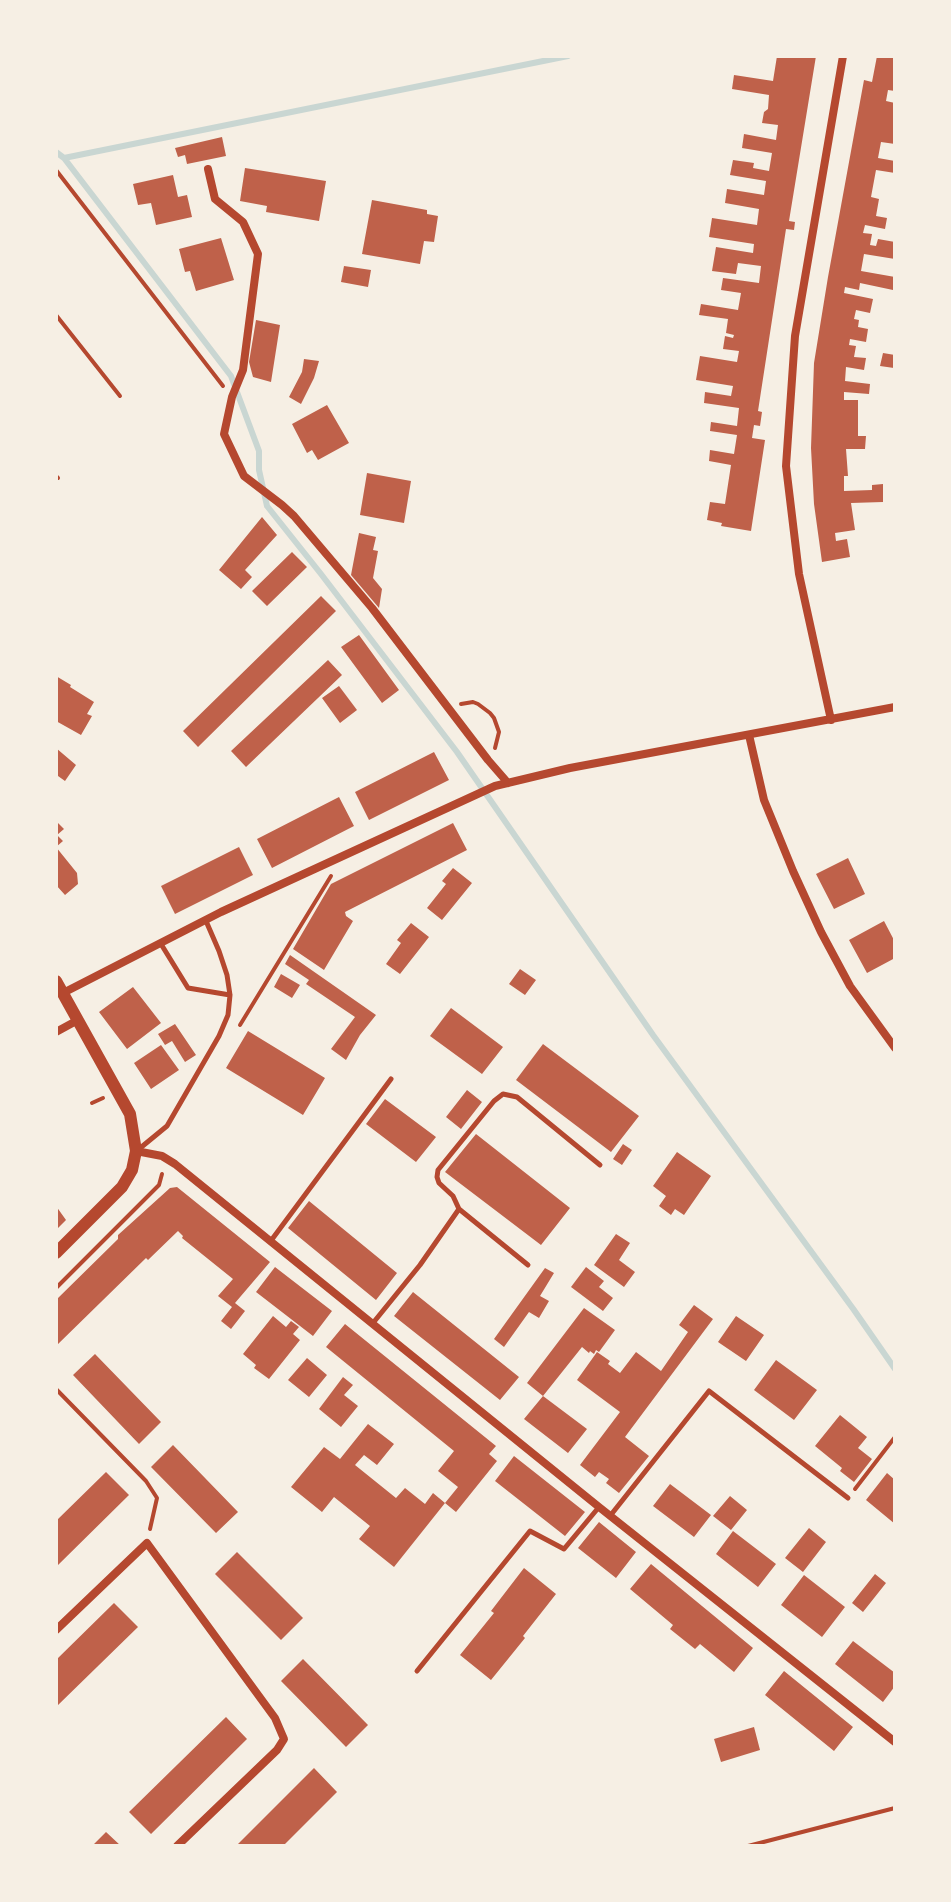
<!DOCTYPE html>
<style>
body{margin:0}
#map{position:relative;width:951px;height:1902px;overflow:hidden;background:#f6efe4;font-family:"Varela Round",sans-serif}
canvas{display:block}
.frame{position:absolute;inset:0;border:58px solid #f6efe4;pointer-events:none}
</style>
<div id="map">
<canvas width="951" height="1902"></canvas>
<div class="frame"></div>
</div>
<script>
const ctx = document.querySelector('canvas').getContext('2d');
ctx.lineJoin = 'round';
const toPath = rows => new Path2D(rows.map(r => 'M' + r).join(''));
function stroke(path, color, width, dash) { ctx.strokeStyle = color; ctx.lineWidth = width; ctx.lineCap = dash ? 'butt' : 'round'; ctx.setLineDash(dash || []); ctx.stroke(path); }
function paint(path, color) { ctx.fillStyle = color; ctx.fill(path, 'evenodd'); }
const stream = toPath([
 [56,152,64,158,231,376,259,451,259,470,267,506,321,574,457,752,653,1035,854,1310,895,1369],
 [64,158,568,56]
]);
const building = toPath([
 [777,56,816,56,789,221,795,222,794,230,786,229,758,411,762,412,760,426,754,425,752,438,765,440,751,531,721,526,722,523,707,520,710,502,725,504,731,465,709,461,710,450,734,454,737,435,710,431,711,422,737,426,739,408,704,403,705,392,731,396,733,386,696,380,700,356,737,362,739,351,723,349,725,336,733,338,734,335,726,333,728,319,699,315,701,304,738,310,741,293,721,290,723,278,759,283,761,266,738,263,736,274,712,271,716,247,753,253,754,244,709,237,712,218,757,225,759,209,725,203,727,189,764,195,766,181,730,175,733,160,754,163,753,168,769,171,772,153,742,148,744,134,776,140,778,125,762,123,764,112,768,109,769,95,732,89,734,75,773,81],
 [877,56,895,56,895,91,888,90,886,101,895,103,895,144,881,142,878,158,895,161,895,173,876,170,871,197,879,199,876,216,887,218,885,229,865,225,863,233,872,234,870,245,876,246,878,239,895,242,895,259,864,254,861,271,895,277,895,280,893,290,860,283,859,290,845,287,844,293,873,299,870,313,856,310,854,319,859,320,858,327,868,329,866,342,850,339,849,345,856,346,854,357,866,358,864,370,846,367,845,381,870,384,869,394,844,392,844,400,858,400,858,436,866,436,865,449,846,449,848,476,844,476,844,491,872,490,872,485,883,484,883,502,851,503,855,530,835,533,836,541,847,539,850,557,822,562,814,504,811,448,814,363,828,277,864,80,872,82],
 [222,137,226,156,187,164,185,155,178,157,175,148],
 [245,168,326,181,319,221,266,212,267,206,240,201],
 [173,175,178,197,187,195,192,217,156,225,151,203,138,205,133,184],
 [372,200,427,210,427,214,438,216,434,242,424,241,420,264,362,254],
 [221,238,234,280,196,291,190,271,185,272,179,249],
 [344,266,371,270,368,287,341,282],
 [256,320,280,325,271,382,253,377,249,362],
 [883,353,895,355,894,368,880,366],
 [304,359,319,361,314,378,301,404,289,397,302,372],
 [327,405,349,443,318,460,312,450,307,453,292,424],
 [367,473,411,481,404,523,360,515],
 [262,517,277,535,245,570,252,577,241,589,219,570],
 [359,533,376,537,373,550,378,551,373,578,382,589,379,608,351,575],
 [292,552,307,567,267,606,252,591],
 [321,596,336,611,198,747,183,731],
 [359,635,399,690,382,703,341,647],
 [328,660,342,675,246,767,231,751],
 [56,676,71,685,70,687,94,702,87,714,92,716,81,735,56,721],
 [339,686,357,710,340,723,322,698],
 [56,748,76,765,65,781,58,776,56,777],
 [434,752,449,780,369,820,355,792],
 [339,797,354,826,272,868,257,839],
 [56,821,64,829,57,835,63,841,56,847,77,873,78,884,65,895,56,885],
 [453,823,467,850,345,912,346,916,353,921,324,970,293,949,331,884],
 [239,847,253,875,175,914,161,886],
 [848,858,865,894,834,909,816,874],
 [453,868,472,883,442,920,427,908,446,884,442,881],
 [884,921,895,942,895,958,867,973,849,940],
 [411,923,429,937,400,974,386,964,401,943,397,940],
 [290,955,376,1015,360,1035,346,1060,331,1049,355,1017,306,984,309,980,285,964],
 [520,969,536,980,525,995,509,984],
 [281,974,300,985,292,998,274,987],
 [133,987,161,1023,127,1049,99,1012],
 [451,1008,503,1047,482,1074,430,1036],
 [175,1024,196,1055,185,1062,172,1041,165,1045,158,1034],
 [248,1031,325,1078,303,1115,226,1068],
 [543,1044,639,1116,611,1152,516,1080],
 [161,1045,179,1070,151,1089,134,1063],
 [467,1090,482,1102,461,1129,446,1117],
 [385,1099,436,1137,416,1162,366,1124],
 [476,1134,570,1208,541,1245,445,1172],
 [623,1144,632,1150,622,1165,613,1159],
 [677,1152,711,1176,684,1215,675,1209,671,1215,659,1206,666,1196,653,1186],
 [177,1187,270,1262,235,1303,245,1311,231,1329,221,1321,232,1307,218,1296,233,1279,182,1238,183,1236,178,1231,148,1260,146,1258,56,1346,56,1300,118,1239,118,1235,170,1188],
 [309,1201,397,1273,376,1300,288,1228],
 [56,1206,66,1220,56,1230],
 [616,1234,630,1243,619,1260,635,1272,624,1287,594,1265],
 [275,1267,332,1311,313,1336,256,1292],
 [586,1267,604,1281,599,1287,613,1298,603,1311,571,1287],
 [545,1268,554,1273,540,1296,549,1301,539,1318,529,1312,504,1347,494,1339],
 [413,1292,519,1377,500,1400,394,1316],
 [694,1305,713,1319,625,1437,649,1456,619,1493,606,1483,609,1479,599,1472,595,1477,580,1465,620,1412,577,1380,597,1352,610,1361,608,1364,620,1373,636,1352,661,1371,688,1332,679,1325],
 [584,1308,615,1330,599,1352,596,1350,594,1354,590,1351,589,1353,582,1347,543,1396,527,1383],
 [273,1316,286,1327,291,1321,299,1327,293,1334,300,1340,269,1379,254,1368,256,1365,243,1354],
 [736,1316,764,1335,746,1361,718,1342],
 [345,1324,496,1446,489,1454,497,1461,456,1512,445,1503,458,1487,438,1471,454,1451,326,1347],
 [95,1354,161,1422,139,1444,73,1375],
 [307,1358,327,1375,309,1397,288,1380],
 [776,1360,817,1390,794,1420,754,1390],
 [343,1377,353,1385,344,1395,358,1406,341,1427,319,1409],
 [543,1396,587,1429,568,1453,524,1419],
 [840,1415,867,1437,858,1448,872,1459,854,1482,840,1471,842,1468,815,1446],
 [368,1424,394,1444,377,1465,364,1455,355,1465,396,1498,405,1488,425,1504,433,1493,445,1503,394,1567,359,1539,370,1526,334,1497,322,1512,291,1487,324,1447,340,1459],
 [173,1445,238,1512,216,1533,151,1467],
 [514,1456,585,1512,565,1536,495,1481],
 [106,1472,129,1495,56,1567,56,1521],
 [887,1473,895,1480,895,1524,866,1500],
 [670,1484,711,1515,694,1537,653,1506],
 [730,1496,747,1510,731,1530,713,1516],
 [599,1522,636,1552,616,1578,578,1548],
 [809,1528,826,1542,803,1572,785,1558],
 [733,1531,776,1564,758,1587,716,1554],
 [237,1552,303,1618,281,1640,215,1574],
 [651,1564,753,1648,734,1672,700,1644,695,1649,670,1629,673,1625,630,1589],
 [524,1568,556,1594,523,1636,525,1638,491,1680,460,1655,494,1613,491,1611],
 [875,1574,886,1583,863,1612,852,1603],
 [804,1575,845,1607,822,1637,781,1605],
 [114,1603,138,1627,56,1707,56,1660],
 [853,1641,895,1673,895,1686,883,1702,835,1664],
 [303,1659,368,1725,346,1747,281,1681],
 [784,1671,853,1727,834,1751,765,1695],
 [226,1717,247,1739,151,1834,129,1812],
 [754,1727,760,1750,721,1762,714,1739],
 [314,1768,337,1792,283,1846,236,1846],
 [106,1832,121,1846,92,1846]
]);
const path = toPath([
 [56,170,223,386],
 [56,315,120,396],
 [56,476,58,478],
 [461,704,473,702,478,704,490,713,494,718,499,732,495,748],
 [240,1025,331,876],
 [92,1103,103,1098],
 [56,1288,159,1185,162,1174],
 [56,1389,146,1481,157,1498,150,1529],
 [855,1489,895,1437],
 [748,1846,895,1808]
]);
const service = toPath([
 [161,944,188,988,230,995],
 [139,1149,167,1126,219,1036,228,1015,230,995,227,975,219,951,206,921],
 [459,1209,528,1265],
 [270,1242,391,1079],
 [373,1323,420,1265,459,1209,453,1196,439,1183,437,1177,438,1170,494,1101,503,1094,517,1097,600,1165],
 [610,1516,709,1391,848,1498],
 [417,1671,530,1531,564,1549,599,1507]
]);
const minor = toPath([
 [208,169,215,199,243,222,258,254,243,370,232,397,224,434,244,476,282,505,294,516,372,608,488,760,508,783],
 [831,720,799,574,786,466,795,336,843,56],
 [749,735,764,800,793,871,821,932,850,986,895,1048],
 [63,993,221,912,495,786,570,768,895,707],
 [56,1032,78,1020],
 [136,1151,162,1156,175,1164,599,1507,895,1742],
 [56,1630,147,1543,275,1718,284,1739,277,1750,177,1846]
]);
const tertiary = toPath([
 [56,981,130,1114,136,1151,132,1170,122,1187,56,1253]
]);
stroke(stream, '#c9d6d2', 6);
paint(building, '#bf614a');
stroke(path, '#b5482f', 4);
stroke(service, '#b5482f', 5);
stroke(minor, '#b5482f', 8);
stroke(tertiary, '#b5482f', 12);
</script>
